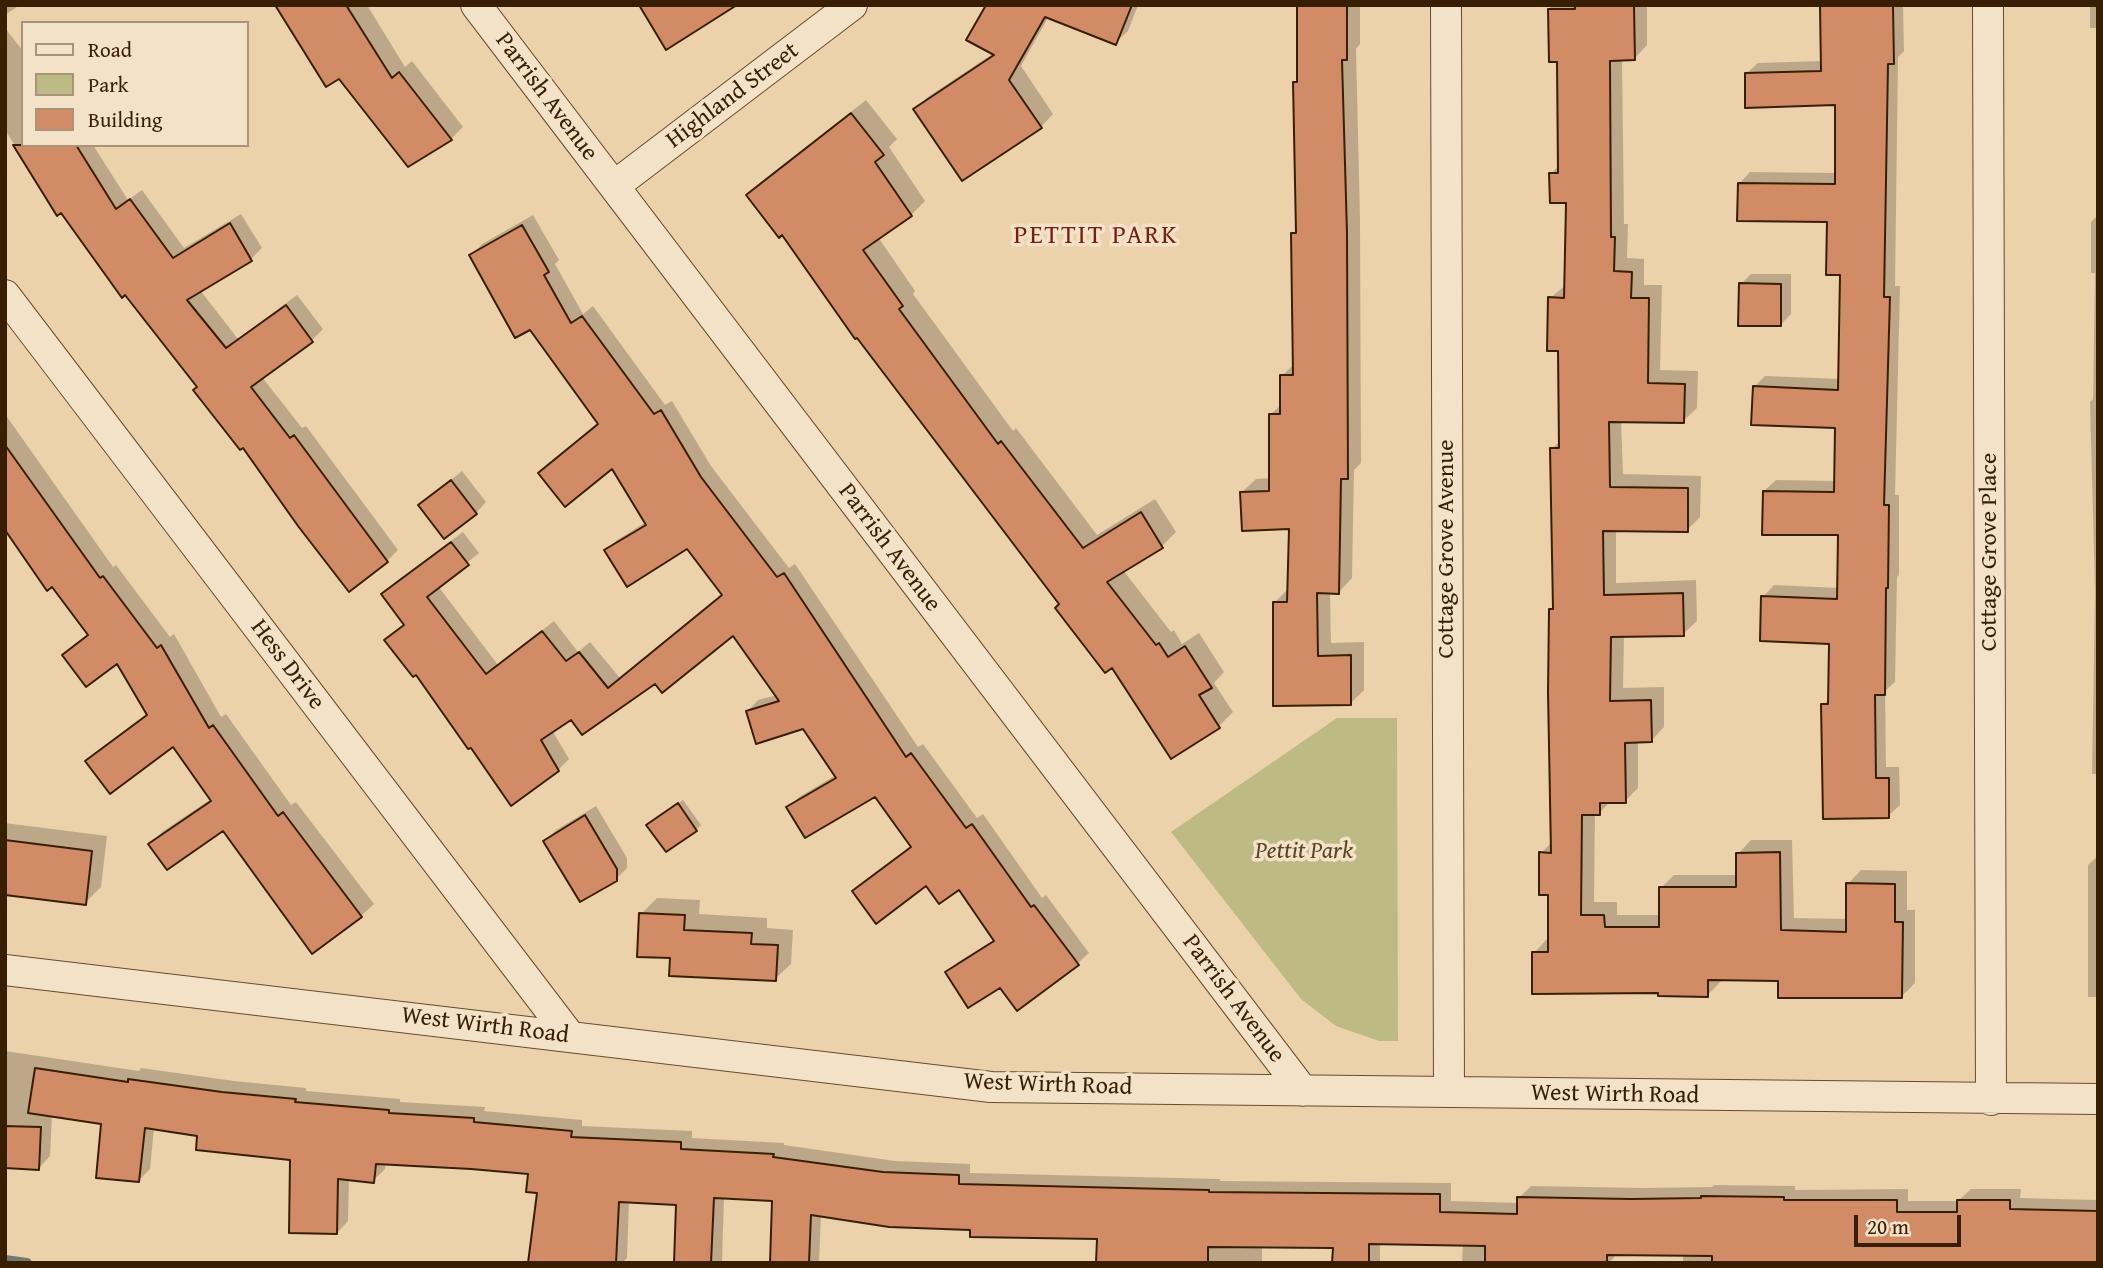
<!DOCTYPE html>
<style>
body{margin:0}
#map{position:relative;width:2103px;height:1268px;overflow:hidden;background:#ecd2ab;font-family:"Gentium Book Plus",serif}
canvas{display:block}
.frame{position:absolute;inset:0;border:7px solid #391f01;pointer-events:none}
.legend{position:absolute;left:21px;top:21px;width:228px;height:126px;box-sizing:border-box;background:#f3e2c8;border:2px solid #a99478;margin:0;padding:9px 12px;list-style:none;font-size:21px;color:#391f01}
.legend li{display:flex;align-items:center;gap:14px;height:35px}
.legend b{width:35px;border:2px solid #a99478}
.scale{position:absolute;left:1854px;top:1215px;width:107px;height:32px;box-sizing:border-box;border:4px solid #391f01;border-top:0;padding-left:9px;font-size:21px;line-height:24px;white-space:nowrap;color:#391f01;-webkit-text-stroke:5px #f3e2c8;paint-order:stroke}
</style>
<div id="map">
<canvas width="2103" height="1268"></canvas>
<div class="frame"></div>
<ul class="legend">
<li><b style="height:9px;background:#f3e2c8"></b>Road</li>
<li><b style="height:19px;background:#bdba85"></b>Park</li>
<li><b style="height:19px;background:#d18b65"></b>Building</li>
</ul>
<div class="scale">20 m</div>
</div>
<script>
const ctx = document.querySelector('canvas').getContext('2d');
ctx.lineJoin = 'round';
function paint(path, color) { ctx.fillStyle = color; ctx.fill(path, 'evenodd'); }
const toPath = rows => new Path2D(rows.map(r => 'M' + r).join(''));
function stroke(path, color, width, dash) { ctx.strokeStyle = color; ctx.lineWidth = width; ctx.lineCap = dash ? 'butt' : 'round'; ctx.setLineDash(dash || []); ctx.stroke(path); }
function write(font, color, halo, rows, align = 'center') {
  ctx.font = font + ' "Gentium Book Plus",serif'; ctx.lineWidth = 7; ctx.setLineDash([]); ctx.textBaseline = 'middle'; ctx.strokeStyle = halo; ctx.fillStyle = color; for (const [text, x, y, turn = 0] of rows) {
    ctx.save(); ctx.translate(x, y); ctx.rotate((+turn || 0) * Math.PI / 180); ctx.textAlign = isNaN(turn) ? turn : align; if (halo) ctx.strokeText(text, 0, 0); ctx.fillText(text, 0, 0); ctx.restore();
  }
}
const green = toPath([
 [1337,718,1397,718,1398,1041,1379,1041,1336,1026,1301,999,1171,832]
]);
const shadow = toPath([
 [5,5,20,5,5,15],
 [279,5,367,5,405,67,412,61,463,127,451,139],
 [988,5,1138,5,1128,31,1115,43,1049,16,1021,66,1053,114,1041,127,915,109,928,97,994,53],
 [1299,5,1360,5,1360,44,1356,49,1360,218,1361,463,1354,470,1352,578,1339,592,1330,592,1331,643,1364,642,1364,690,1350,704,1274,603,1288,589,1290,527,1242,492,1256,479,1271,478,1271,414,1282,404,1282,376,1294,364,1293,234,1298,229,1295,82,1298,79],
 [1550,5,1647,5,1647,45,1634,59,1622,59,1624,224,1628,224,1627,258,1644,259,1644,285,1662,285,1660,370,1698,371,1697,408,1683,421,1621,420,1623,474,1701,476,1700,517,1687,530,1616,529,1616,583,1696,580,1697,621,1683,634,1624,635,1623,688,1664,687,1664,727,1651,741,1638,741,1638,788,1625,801,1611,801,1599,813,1595,813,1594,902,1617,902,1617,915,1661,915,1661,888,1674,875,1738,875,1738,854,1751,840,1792,840,1794,918,1848,919,1848,884,1861,870,1907,871,1907,910,1915,910,1915,983,1902,996,1780,980,1721,978,1721,981,1708,995,1659,991,1534,953,1547,939,1550,939,1550,894,1541,853,1553,841,1551,610,1555,606,1552,449,1561,440,1560,349,1550,298,1566,285,1568,202,1551,174,1560,164,1559,60,1551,60],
 [1821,5,1903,5,1904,51,1898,57,1895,286,1900,286,1895,495,1899,495,1899,575,1897,577,1895,682,1885,691,1886,767,1899,767,1900,805,1888,816,1823,705,1830,698,1831,642,1763,597,1774,585,1839,588,1839,533,1764,491,1776,480,1836,481,1836,426,1754,387,1765,376,1840,379,1842,273,1829,220,1739,184,1750,172,1836,173,1837,103,1746,74,1758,63,1822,61],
 [2090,5,2098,5,2098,28,2090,28],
 [5,28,23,51,23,145,93,145,128,200,142,190,184,248,241,214,262,248,251,259,200,290,238,339,297,295,323,329,312,340,262,377,302,428,306,426,398,550,387,561,199,387,62,211,58,213,7,133,5,135],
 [866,100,897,139,889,147,925,201,911,215,878,237,915,291,913,294,1013,431,1016,428,1097,535,1155,499,1176,532,1162,546,1123,570,1171,632,1174,630,1182,644,1199,633,1224,672,1214,683,1233,712,1219,726,1172,756,1113,665,1061,604,782,233,748,195,762,181],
 [533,215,559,260,555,264,583,314,593,306,665,405,672,401,711,466,789,568,795,564,918,747,923,744,977,818,983,814,1042,898,1046,895,1089,953,1078,963,1017,1009,1000,986,947,973,958,962,995,939,960,888,927,884,854,891,865,880,912,846,876,795,789,807,799,797,836,775,804,727,748,711,758,700,777,695,733,634,655,681,571,718,552,730,569,759,558,770,471,745,416,672,386,640,406,623,384,594,394,583,463,532,479,553,438,586,498,665,554,621,578,652,590,642,620,678,723,594,687,547,606,550,617,540,646,522,612,467,540,473,600,423,530,328,471,255,482,244],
 [2098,215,2098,774,2092,774,2095,592,2090,402,2093,399,2095,273,2091,273,2091,222],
 [1751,274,1791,274,1791,314,1780,325,1741,284],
 [5,414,113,567,116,565,170,637,174,634,221,717,226,714,291,805,296,802,374,904,361,916,312,952,223,829,150,845,162,832,211,799,173,745,88,761,100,749,148,713,118,661,65,655,89,633,5,527],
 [462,471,486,502,476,513,420,505],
 [683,800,701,825,696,830,653,820],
 [596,806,627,858,627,868,616,879,545,841,556,830],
 [5,823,107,836,101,887,85,903,5,893],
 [2098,856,2098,997,2088,997,2088,865],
 [657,898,700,900,699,914,767,918,767,928,793,930,791,964,775,979,672,957,641,914],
 [5,1051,139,1071,141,1068,234,1081,306,1088,306,1091,400,1099,400,1102,485,1107,484,1111,582,1120,582,1126,692,1131,692,1138,784,1143,784,1145,895,1161,970,1164,970,1173,1220,1179,1220,1181,1451,1183,1451,1201,1519,1203,1519,1198,1531,1186,1643,1188,1712,1187,1714,1185,1795,1186,1795,1190,1908,1189,1908,1201,1958,1201,1971,1189,2021,1189,2020,1198,2096,1200,2098,1197,2098,1263,1683,1263,1683,1254,1618,1253,1609,1263,1462,1263,1463,1243,1380,1242,1380,1263,1334,1263,1334,1246,1262,1246,1262,1263,1098,1261,1098,1238,821,1215,819,1263,771,1263,773,1200,724,1197,722,1263,676,1263,678,1203,629,1201,627,1258,622,1263,544,1263,539,1191,530,1173,386,1163,385,1169,373,1181,349,1178,348,1221,337,1233,292,1159,199,1134,154,1128,150,1169,139,1180,103,1122,52,1115,50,1156,39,1168,5,1167]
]);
const stream = toPath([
 [5,1260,27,1263]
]);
const building = toPath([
 [275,5,346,5,392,78,399,72,452,140,408,167,339,79,326,87,275,5],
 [639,5,737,5,666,50,639,5],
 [986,5,1132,5,1116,45,1045,17,1009,80,1042,128,962,181,913,109,994,55,966,40,986,5],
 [1297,5,1347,5,1347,60,1342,60,1347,233,1348,479,1341,479,1339,594,1317,593,1318,656,1351,655,1351,705,1273,706,1273,602,1287,602,1289,529,1242,531,1240,492,1269,491,1269,414,1280,414,1280,375,1293,375,1291,233,1296,233,1293,82,1297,82,1297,5],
 [1575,5,1634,5,1635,60,1610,61,1611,237,1615,237,1614,271,1632,272,1631,298,1649,298,1648,383,1685,384,1684,423,1609,422,1610,487,1688,488,1688,532,1603,531,1604,595,1683,593,1684,636,1611,637,1610,701,1651,700,1652,742,1625,743,1626,803,1600,803,1600,815,1582,815,1581,915,1604,915,1605,927,1659,927,1659,887,1736,887,1736,853,1780,852,1781,930,1846,932,1846,883,1895,884,1895,922,1903,922,1902,998,1778,998,1778,981,1708,980,1708,997,1658,996,1658,993,1532,994,1532,952,1548,952,1548,895,1539,895,1539,852,1551,853,1548,692,1549,609,1553,609,1550,448,1559,448,1558,351,1547,351,1548,297,1564,298,1566,203,1550,203,1549,173,1558,173,1557,62,1549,62,1548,9,1575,9,1575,5],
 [1893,5,1894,64,1888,64,1884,297,1890,297,1884,505,1889,505,1888,588,1886,588,1885,695,1875,695,1876,778,1889,778,1889,818,1823,819,1821,704,1828,704,1829,644,1760,641,1761,596,1837,599,1838,535,1762,535,1763,491,1834,492,1835,428,1751,425,1753,386,1838,390,1840,275,1826,275,1827,222,1737,221,1738,183,1835,184,1835,105,1745,108,1745,73,1821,71,1820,6,1893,5],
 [851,113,884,155,875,162,912,216,863,250,903,306,899,309,998,444,1001,441,1083,548,1141,512,1163,548,1107,582,1156,645,1159,643,1168,657,1185,646,1212,688,1199,695,1220,728,1171,759,1112,668,1105,673,1055,608,1059,604,857,338,855,339,782,235,779,238,746,195,851,113],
 [13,145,76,145,116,209,130,199,173,258,230,223,252,261,187,300,226,348,286,305,313,342,251,387,290,438,294,435,388,562,349,592,298,526,243,448,240,450,193,390,197,387,125,295,122,298,61,213,57,216,13,145],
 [522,225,549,272,544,275,571,323,582,316,654,414,661,410,701,477,777,577,784,573,906,757,911,753,966,828,972,824,1031,907,1034,905,1079,965,1017,1011,1000,988,968,1008,945,972,994,941,959,890,939,904,926,886,876,924,852,891,911,847,875,797,805,838,786,807,836,778,803,729,756,744,746,711,779,701,733,636,662,693,655,684,582,735,571,720,541,740,559,771,511,806,471,748,468,749,416,675,413,677,384,640,404,625,381,594,451,542,469,565,427,597,486,674,542,631,566,661,579,652,608,688,722,595,687,549,627,587,604,550,646,525,612,469,565,507,538,473,598,424,530,330,515,338,469,255,522,225],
 [1739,283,1781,284,1781,326,1738,326,1739,283],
 [5,445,100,578,103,576,157,648,161,645,209,728,213,725,278,816,283,812,362,917,312,954,223,831,167,870,148,844,211,801,173,747,110,794,85,761,147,715,117,664,86,687,62,655,88,635,52,587,47,591,5,530,5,445],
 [451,480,477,514,444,539,418,505,451,480],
 [678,803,697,831,666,852,646,825,678,803],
 [585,815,617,869,617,881,580,902,543,841,585,815],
 [5,840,92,851,86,905,5,895,5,840],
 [639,913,685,915,684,930,752,933,751,944,778,945,776,981,669,976,670,958,637,957,639,913],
 [35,1068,128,1082,128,1079,222,1092,296,1099,295,1102,389,1110,389,1113,474,1118,474,1122,572,1131,571,1137,681,1142,681,1149,774,1154,773,1157,883,1172,959,1175,959,1184,1209,1190,1209,1192,1440,1194,1440,1212,1517,1214,1517,1197,1631,1199,1701,1198,1701,1196,1784,1197,1784,1200,1897,1200,1897,1212,1957,1212,1957,1200,2010,1200,2010,1209,2098,1211,2098,1261,2095,1263,1712,1263,1712,1256,1607,1255,1607,1263,1485,1263,1485,1246,1369,1244,1369,1263,1332,1263,1333,1248,1208,1247,1208,1263,1096,1263,1097,1239,970,1237,970,1230,889,1227,811,1215,809,1263,770,1263,772,1201,714,1198,711,1263,674,1263,676,1205,619,1202,616,1263,528,1263,537,1193,526,1192,528,1174,471,1169,376,1164,374,1183,338,1179,337,1234,289,1233,290,1160,196,1150,197,1136,145,1128,139,1182,96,1178,101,1124,28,1113,35,1068],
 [5,1126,41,1127,39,1170,5,1168,5,1126]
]);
const minor = toPath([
 [476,5,1303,1091],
 [1446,5,1449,1092],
 [1988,5,1991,1100],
 [614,186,852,5],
 [5,295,569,1035],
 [5,970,991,1087,2098,1099]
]);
const streetNames = [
 ["Highland Street",733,96,-37],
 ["Parrish Avenue",546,97,53],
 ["Parrish Avenue",889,548,53],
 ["Cottage Grove Avenue",1447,549,-90],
 ["Cottage Grove Place",1990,552,-90],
 ["Hess Drive",287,665,53],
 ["Parrish Avenue",1233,999,53],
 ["West Wirth Road",485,1026,7],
 ["West Wirth Road",1048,1085,2],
 ["West Wirth Road",1615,1095,1]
];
const parkNames = [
 ["Pettit Park",1304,852]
];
const neighbourhoodNames = [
 ["PETTIT PARK",1096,236]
];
paint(green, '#bdba85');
paint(shadow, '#0003');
stroke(stream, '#76786e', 10);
paint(building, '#d18b65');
stroke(building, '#391f01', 2);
stroke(minor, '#664c2c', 32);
stroke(minor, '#f3e2c8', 30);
write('24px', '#391f01', '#f3e2c8', streetNames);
write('italic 24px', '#5a4622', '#f3e2c8', parkNames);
ctx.letterSpacing = '2px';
write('26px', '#7a1f14', '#f3e2c8', neighbourhoodNames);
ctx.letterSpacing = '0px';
</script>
